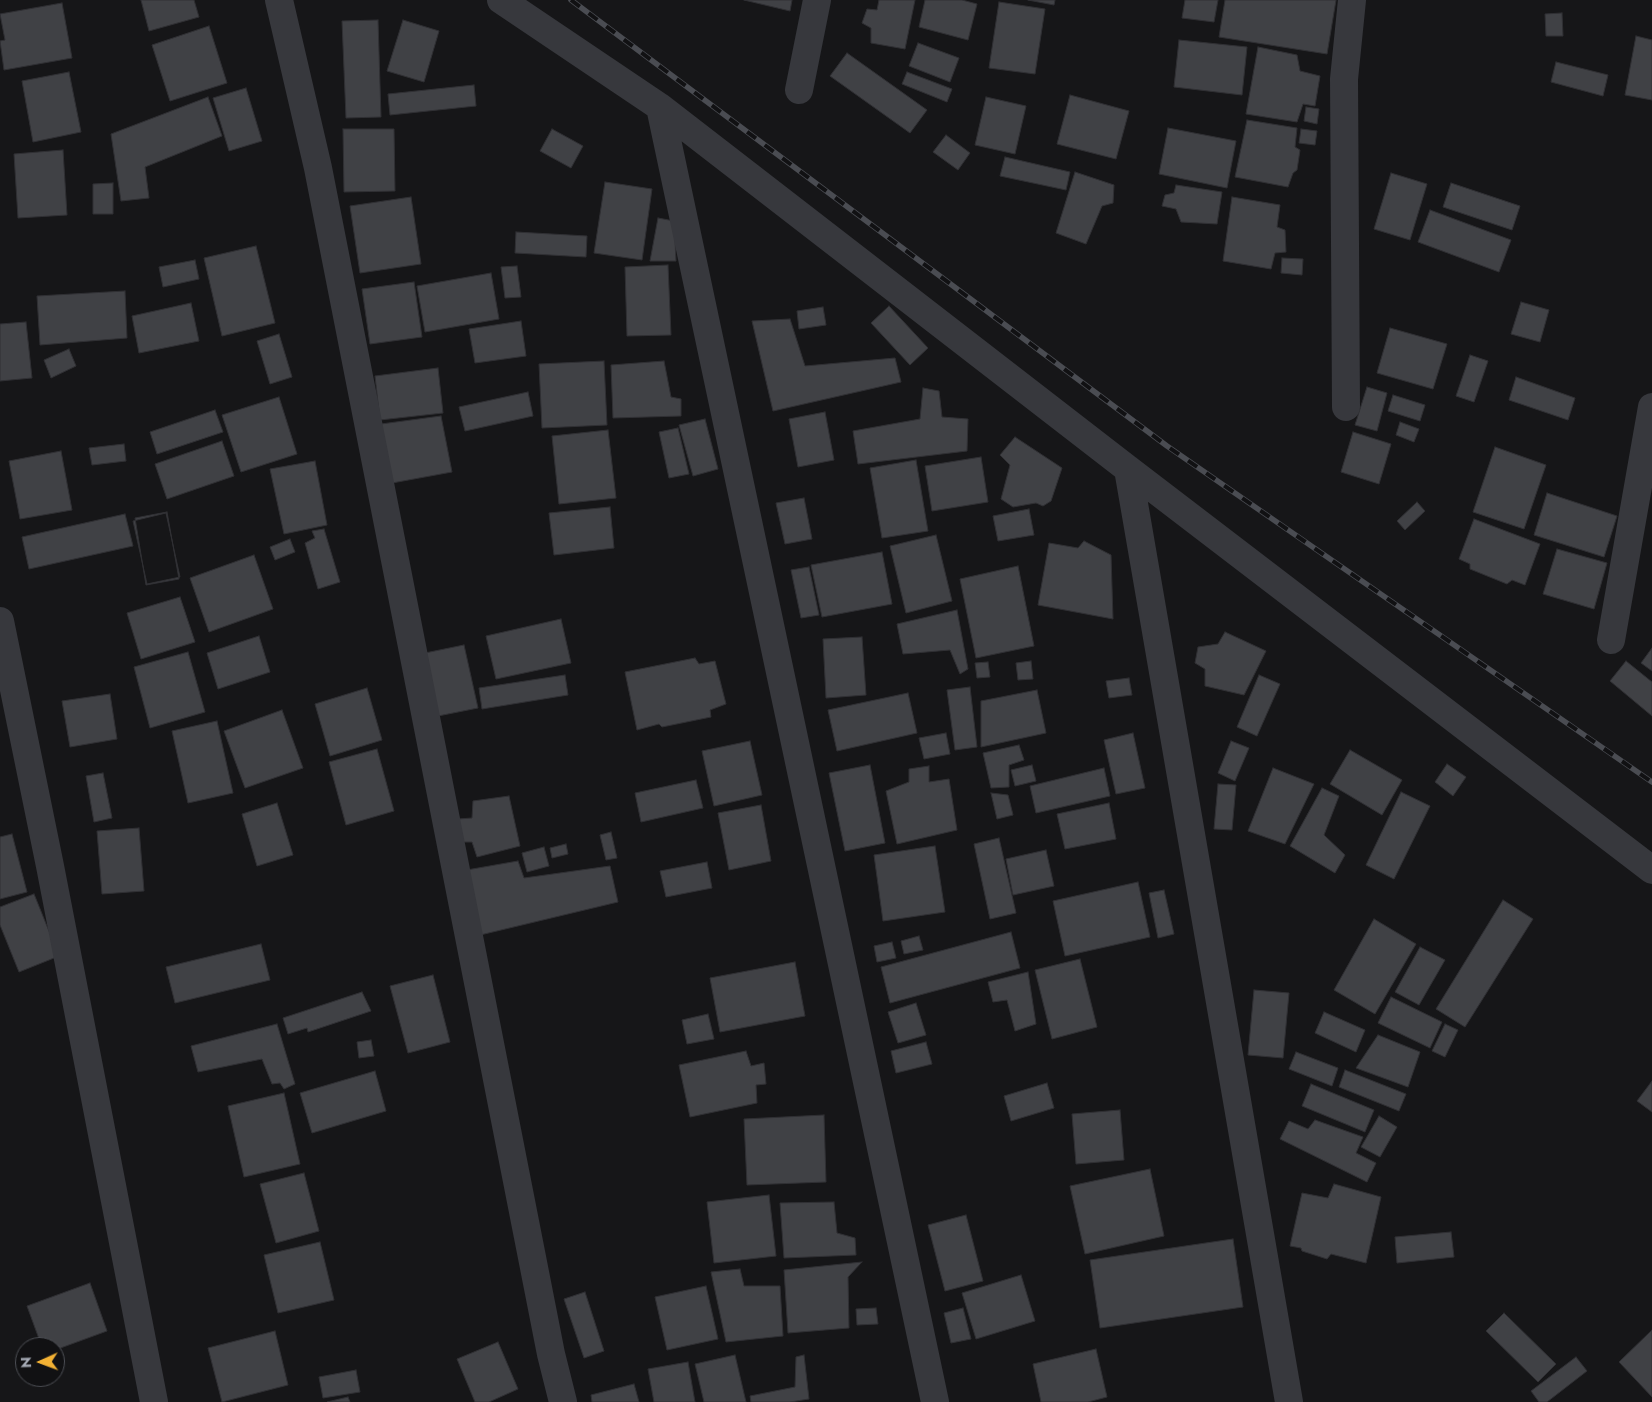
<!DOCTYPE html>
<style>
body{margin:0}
#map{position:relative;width:1652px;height:1402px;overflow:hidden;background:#161618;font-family:Jost,sans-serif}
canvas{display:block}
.north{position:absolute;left:15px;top:1337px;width:50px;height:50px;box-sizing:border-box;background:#111113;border:1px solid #4d4f55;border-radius:50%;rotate:268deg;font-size:14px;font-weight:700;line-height:20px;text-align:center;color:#a8adb8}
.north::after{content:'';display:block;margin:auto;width:18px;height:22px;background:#f2b134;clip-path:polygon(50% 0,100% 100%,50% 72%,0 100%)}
</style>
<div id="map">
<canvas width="1652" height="1402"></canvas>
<div class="north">N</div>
</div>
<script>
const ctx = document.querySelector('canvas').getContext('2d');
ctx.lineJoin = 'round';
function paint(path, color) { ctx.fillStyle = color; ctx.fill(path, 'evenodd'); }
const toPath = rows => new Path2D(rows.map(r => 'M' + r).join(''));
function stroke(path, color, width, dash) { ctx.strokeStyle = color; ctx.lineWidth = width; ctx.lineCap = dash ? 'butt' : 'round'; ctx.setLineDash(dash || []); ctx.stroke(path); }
const building = toPath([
 [141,0,194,0,199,17,149,31,141,0],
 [744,0,792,0,790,11,744,0],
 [879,0,915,0,905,49,871,43,871,28,862,23,867,9,877,10,879,0],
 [925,0,962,0,977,4,968,40,919,27,925,0],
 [1028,0,1055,0,1054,5,1028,0],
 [1185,0,1218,0,1214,22,1182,18,1185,0],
 [1225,0,1336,0,1327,54,1219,37,1225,0],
 [999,2,1045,9,1035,74,989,68,999,2],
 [62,3,72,58,4,70,0,41,5,40,0,14,62,3],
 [1562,13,1563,36,1546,36,1545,14,1562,13],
 [378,20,381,117,346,118,342,21,378,20],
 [403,20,439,31,424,82,387,71,403,20],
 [209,26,227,83,170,101,152,45,209,26],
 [1636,36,1652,40,1652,100,1625,95,1636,36],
 [1179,40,1247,47,1242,95,1174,87,1179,40],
 [918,43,959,58,950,82,909,66,918,43],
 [1258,47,1297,55,1300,71,1320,76,1315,106,1303,104,1297,122,1246,114,1258,47],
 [847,53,927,110,910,133,830,76,847,53],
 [1556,62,1608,75,1603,96,1551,82,1556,62],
 [69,72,81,132,33,142,22,81,69,72],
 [907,72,952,89,947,102,902,84,907,72],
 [474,85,476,106,390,115,388,94,474,85],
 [246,88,262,141,229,151,213,98,246,88],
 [1070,95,1129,111,1116,159,1057,144,1070,95],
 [208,97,222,136,145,167,149,198,121,201,111,134,208,97],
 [986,97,1026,106,1015,154,975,145,986,97],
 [1306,107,1319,109,1317,124,1304,121,1306,107],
 [1247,120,1297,128,1295,147,1300,150,1297,170,1293,173,1288,187,1235,177,1247,120],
 [1168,128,1236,141,1227,188,1159,174,1168,128],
 [343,129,394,129,395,191,344,192,343,129],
 [552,129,583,146,571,168,540,151,552,129],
 [1301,129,1317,131,1315,145,1299,143,1301,129],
 [946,135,970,153,958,170,933,152,946,135],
 [63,150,67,215,18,218,14,154,63,150],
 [1005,157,1070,172,1066,190,1000,176,1005,157],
 [1075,172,1114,185,1113,203,1102,206,1086,244,1056,233,1075,172],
 [1391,173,1427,184,1410,240,1374,229,1391,173],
 [605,182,652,189,642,260,594,253,605,182],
 [113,183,113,214,93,214,93,184,113,183],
 [1451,183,1520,206,1512,230,1443,207,1451,183],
 [1176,185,1222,192,1217,224,1181,222,1176,209,1162,206,1165,195,1174,193,1176,185],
 [411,197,421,264,360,273,350,206,411,197],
 [1232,197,1280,205,1277,227,1285,230,1286,252,1275,253,1271,269,1223,261,1232,197],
 [1430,210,1511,240,1499,272,1418,242,1430,210],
 [658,218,674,221,676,261,650,261,658,218],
 [516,232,587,236,586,257,515,253,516,232],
 [256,246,275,323,222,336,204,258,256,246],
 [1282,258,1303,259,1302,275,1281,273,1282,258],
 [195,260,199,279,163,287,159,267,195,260],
 [668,265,671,335,627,336,625,267,668,265],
 [517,266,521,297,505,298,501,267,517,266],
 [491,273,499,319,425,332,417,286,491,273],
 [414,282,422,337,370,344,362,289,414,282],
 [125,291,127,338,40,345,37,296,125,291],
 [1521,302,1549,310,1540,342,1511,334,1521,302],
 [191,303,199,341,139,353,132,316,191,303],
 [889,306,928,348,910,365,871,323,889,306],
 [823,307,826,325,799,329,797,311,823,307],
 [790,319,805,366,895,358,901,382,773,411,752,321,790,319],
 [521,321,526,356,475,363,469,329,521,321],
 [26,322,32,378,0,381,0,324,26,322],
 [1390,328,1447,344,1433,389,1377,373,1390,328],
 [279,334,292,377,270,384,257,341,279,334],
 [69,349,76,366,51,378,44,360,69,349],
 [1470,355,1488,361,1474,402,1456,396,1470,355],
 [604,361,607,425,542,428,539,364,604,361],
 [664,361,671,397,681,399,681,416,613,418,611,365,664,361],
 [438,368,443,413,380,420,375,376,438,368],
 [1516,377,1575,398,1568,420,1509,400,1516,377],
 [1367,387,1387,393,1377,431,1355,425,1367,387],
 [923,388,939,391,942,417,968,419,967,451,858,464,853,431,920,419,923,388],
 [528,392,533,416,465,431,459,407,528,392],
 [1393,395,1425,405,1420,421,1388,411,1393,395],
 [279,397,297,454,241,472,222,415,279,397],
 [215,410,223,432,157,454,150,432,215,410],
 [825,412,834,460,798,467,789,419,825,412],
 [441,416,452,472,392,483,381,424,441,416],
 [705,419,718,469,693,476,679,425,705,419],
 [1400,422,1419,429,1414,442,1396,435,1400,422],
 [678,428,689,474,669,478,659,432,678,428],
 [608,430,616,498,559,504,552,436,608,430],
 [1353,432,1391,444,1379,484,1341,472,1353,432],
 [1015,437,1062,468,1051,501,1043,506,1036,503,1013,507,1001,499,1010,465,1000,455,1015,437],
 [222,441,234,476,167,499,155,464,222,441],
 [124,444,126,461,92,465,89,448,124,444],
 [1495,447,1546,465,1524,529,1473,512,1495,447],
 [61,451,72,510,20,519,9,461,61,451],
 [981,457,988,502,932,511,925,466,981,457],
 [916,460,928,531,882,538,870,468,916,460],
 [315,461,327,525,284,534,270,469,315,461],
 [1547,493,1617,516,1604,557,1534,535,1547,493],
 [804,498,812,539,785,544,776,503,804,498],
 [1417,502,1425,511,1405,530,1397,521,1417,502],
 [610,507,614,548,554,555,549,513,610,507],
 [1029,509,1034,535,998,541,993,516,1029,509],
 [167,512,179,579,146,585,135,518,167,512],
 [166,513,180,577,147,584,133,521,166,513],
 [125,514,133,546,29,569,22,537,125,514],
 [1474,519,1540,544,1525,585,1512,580,1507,584,1470,569,1470,564,1459,559,1474,519],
 [324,529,340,582,318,589,305,543,315,538,312,531,324,529],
 [936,535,952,601,906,613,890,546,936,535],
 [290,539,295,552,275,560,270,547,290,539],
 [1084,541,1111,555,1113,619,1038,605,1049,543,1078,548,1084,541],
 [1557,549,1607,563,1594,609,1543,594,1557,549],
 [882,552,892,604,822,617,811,565,882,552],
 [254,555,273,609,209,632,190,578,254,555],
 [1018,566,1034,646,976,658,960,579,1018,566],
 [809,567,819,615,801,618,791,570,809,567],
 [180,597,195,642,141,659,127,613,180,597],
 [957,610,968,669,960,674,950,650,903,654,897,624,957,610],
 [561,619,571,663,496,679,486,636,561,619],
 [1225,632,1266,651,1244,695,1205,686,1205,669,1195,663,1198,647,1218,644,1225,632],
 [259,636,270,672,218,689,207,653,259,636],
 [862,637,866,695,826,698,823,639,862,637],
 [464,645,478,708,438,716,425,653,464,645],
 [1652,648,1652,671,1641,663,1652,648],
 [188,652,205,712,150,728,134,667,188,652],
 [695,658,699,664,715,661,726,704,710,710,711,717,662,727,659,724,637,730,625,672,695,658],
 [1031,661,1033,679,1018,680,1016,663,1031,661],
 [1626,661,1652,682,1652,716,1610,681,1626,661],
 [988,662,990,677,977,678,975,663,988,662],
 [565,675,568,695,482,709,479,688,565,675],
 [1259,675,1280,684,1257,736,1237,727,1259,675],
 [1129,678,1132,695,1109,698,1106,681,1129,678],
 [970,687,977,747,955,750,947,690,970,687],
 [367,688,382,740,330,756,315,704,367,688],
 [1037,690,1046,733,981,747,981,701,1037,690],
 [908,693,917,733,837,751,828,710,908,693],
 [110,694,117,739,70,747,62,701,110,694],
 [282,710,303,768,245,788,224,731,282,710],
 [217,721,233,793,188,803,172,731,217,721],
 [946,733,950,754,924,759,919,738,946,733],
 [1133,733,1145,788,1116,794,1104,740,1133,733],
 [750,741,762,795,714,806,702,751,750,741],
 [1231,741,1249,748,1235,781,1218,773,1231,741],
 [1019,745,1024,760,1009,765,1009,787,991,788,983,753,1019,745],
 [377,749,394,811,346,825,329,762,377,749],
 [1350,750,1402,780,1382,815,1330,784,1350,750],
 [1447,764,1466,777,1453,796,1435,782,1447,764],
 [870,765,885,843,845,851,829,773,870,765],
 [1032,765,1036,781,1015,786,1011,770,1032,765],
 [929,766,929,782,949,779,957,830,897,844,886,791,909,782,909,769,929,766],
 [1104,768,1110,796,1036,813,1030,786,1104,768],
 [1273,768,1314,784,1285,844,1248,831,1273,768],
 [103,773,112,818,94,822,86,776,103,773],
 [696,780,703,808,641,822,635,793,696,780],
 [1218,784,1236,785,1232,830,1214,829,1218,784],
 [1322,788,1339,796,1324,835,1345,855,1335,873,1290,846,1322,788],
 [1401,792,1430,806,1394,879,1366,865,1401,792],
 [991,793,1008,795,1013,815,997,819,991,793],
 [509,796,520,846,477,857,472,842,460,842,458,819,472,818,473,801,509,796],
 [277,803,293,855,257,866,242,814,277,803],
 [1109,803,1116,839,1065,849,1057,814,1109,803],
 [761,805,771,861,729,870,718,813,761,805],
 [139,828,144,891,102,894,97,831,139,828],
 [611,832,617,858,606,860,600,835,611,832],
 [12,834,27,892,0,899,0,837,12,834],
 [999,838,1016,913,990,919,974,844,999,838],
 [566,844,568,854,552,858,550,848,566,844],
 [935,846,945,912,883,921,874,855,935,846],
 [544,847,549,866,527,872,522,853,544,847],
 [1046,850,1054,886,1013,895,1006,859,1046,850],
 [518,861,524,878,610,866,618,902,476,936,461,871,518,861],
 [707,862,712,888,666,897,660,871,707,862],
 [1138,882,1150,937,1065,956,1053,901,1138,882],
 [1164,890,1174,934,1158,938,1149,893,1164,890],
 [34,894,59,956,19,972,0,925,0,907,34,894],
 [1503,900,1533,919,1465,1027,1436,1009,1503,900],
 [1374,919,1416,944,1375,1014,1334,990,1374,919],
 [1011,932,1020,968,890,1003,881,967,1011,932],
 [919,936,923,950,904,954,901,941,919,936],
 [892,942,896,958,877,962,874,946,892,942],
 [261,944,270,980,175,1003,166,967,261,944],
 [1420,947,1445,960,1419,1005,1395,992,1420,947],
 [1080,959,1097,1027,1052,1039,1035,970,1080,959],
 [795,962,805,1016,720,1032,710,978,795,962],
 [1028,972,1036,1024,1015,1031,1007,1000,993,1002,988,982,1028,972],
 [433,975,450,1042,408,1053,390,986,433,975],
 [1254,990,1289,993,1283,1058,1248,1055,1254,990],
 [362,992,371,1011,308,1032,307,1028,288,1034,283,1018,362,992],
 [1391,997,1442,1022,1430,1048,1378,1023,1391,997],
 [916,1003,926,1035,898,1043,888,1012,916,1003],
 [1324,1012,1365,1030,1356,1052,1315,1033,1324,1012],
 [708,1014,714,1039,687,1044,682,1020,708,1014],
 [277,1024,295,1084,284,1089,280,1083,272,1084,262,1059,198,1072,191,1046,277,1024],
 [1445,1024,1458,1030,1445,1057,1432,1051,1445,1024],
 [1378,1035,1420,1052,1408,1087,1356,1068,1378,1035],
 [371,1040,374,1056,359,1058,357,1042,371,1040],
 [926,1042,932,1064,896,1073,891,1051,926,1042],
 [746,1051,751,1066,764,1063,766,1084,756,1085,757,1103,690,1117,679,1065,746,1051],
 [1296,1052,1338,1068,1332,1086,1289,1069,1296,1052],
 [1345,1070,1406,1094,1399,1111,1339,1087,1345,1070],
 [375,1071,386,1111,312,1133,300,1093,375,1071],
 [1652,1081,1652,1112,1637,1101,1652,1081],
 [1047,1083,1054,1108,1011,1121,1004,1096,1047,1083],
 [1311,1084,1374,1110,1365,1132,1302,1106,1311,1084],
 [284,1093,300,1164,244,1177,228,1106,284,1093],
 [1120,1110,1124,1160,1076,1164,1072,1114,1120,1110],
 [824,1115,826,1182,747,1185,744,1119,824,1115],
 [1379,1116,1397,1127,1380,1157,1361,1147,1379,1116],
 [1315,1120,1363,1137,1356,1153,1376,1163,1367,1182,1280,1139,1289,1121,1308,1129,1315,1120],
 [1150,1169,1164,1236,1085,1254,1070,1186,1150,1169],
 [304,1173,319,1231,276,1243,260,1184,304,1173],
 [1334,1184,1381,1197,1366,1263,1331,1254,1327,1259,1302,1251,1301,1248,1290,1246,1302,1193,1328,1198,1334,1184],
 [769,1195,776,1256,714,1263,707,1202,769,1195],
 [834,1202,837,1233,855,1238,856,1255,784,1258,780,1203,834,1202],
 [966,1215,983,1281,945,1291,928,1225,966,1215],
 [1451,1232,1454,1257,1397,1263,1395,1237,1451,1232],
 [1233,1239,1243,1307,1100,1328,1090,1260,1233,1239],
 [320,1242,334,1300,278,1313,264,1255,320,1242],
 [862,1262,848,1277,849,1328,788,1333,784,1270,862,1262],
 [740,1269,744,1286,780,1286,783,1336,726,1342,711,1272,740,1269],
 [1021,1275,1035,1321,976,1339,962,1293,1021,1275],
 [90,1283,107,1331,55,1350,55,1347,42,1347,27,1306,90,1283],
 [706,1286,718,1339,667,1350,655,1297,706,1286],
 [585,1292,604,1351,584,1358,564,1299,585,1292],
 [876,1308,878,1324,857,1325,856,1309,876,1308],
 [963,1308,971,1339,951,1343,944,1313,963,1308],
 [1504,1313,1556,1364,1538,1382,1486,1331,1504,1313],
 [1652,1330,1652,1397,1619,1362,1652,1330],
 [275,1331,288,1385,222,1402,208,1348,275,1331],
 [498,1342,518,1389,489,1402,475,1402,457,1359,498,1342],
 [1096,1349,1107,1397,1088,1402,1041,1402,1033,1364,1096,1349],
 [735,1355,746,1402,704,1402,695,1364,735,1355],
 [804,1355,809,1399,790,1402,751,1402,750,1396,795,1387,796,1357,804,1355],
 [1576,1357,1587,1371,1547,1402,1539,1402,1531,1391,1576,1357],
 [688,1362,695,1402,654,1402,648,1369,688,1362],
 [356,1370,360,1392,323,1398,319,1377,356,1370],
 [634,1384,639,1402,592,1402,591,1395,634,1384],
 [348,1397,350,1402,327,1402,348,1397]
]);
const minor = toPath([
 [279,0,318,168,551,1354,563,1402],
 [501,0,660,107,1128,469,1652,870],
 [799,90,817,0],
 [660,107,935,1402],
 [1346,407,1344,79,1352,0],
 [1128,469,1289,1402],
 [0,621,50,866,154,1402],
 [1611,640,1652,407]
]);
const rail = toPath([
 [571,0,1167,446,1652,782]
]);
paint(building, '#404145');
stroke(building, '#303034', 1);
stroke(minor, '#37383d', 28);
stroke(rail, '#4a4c52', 5.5);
stroke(rail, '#111113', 4, [11]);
</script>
